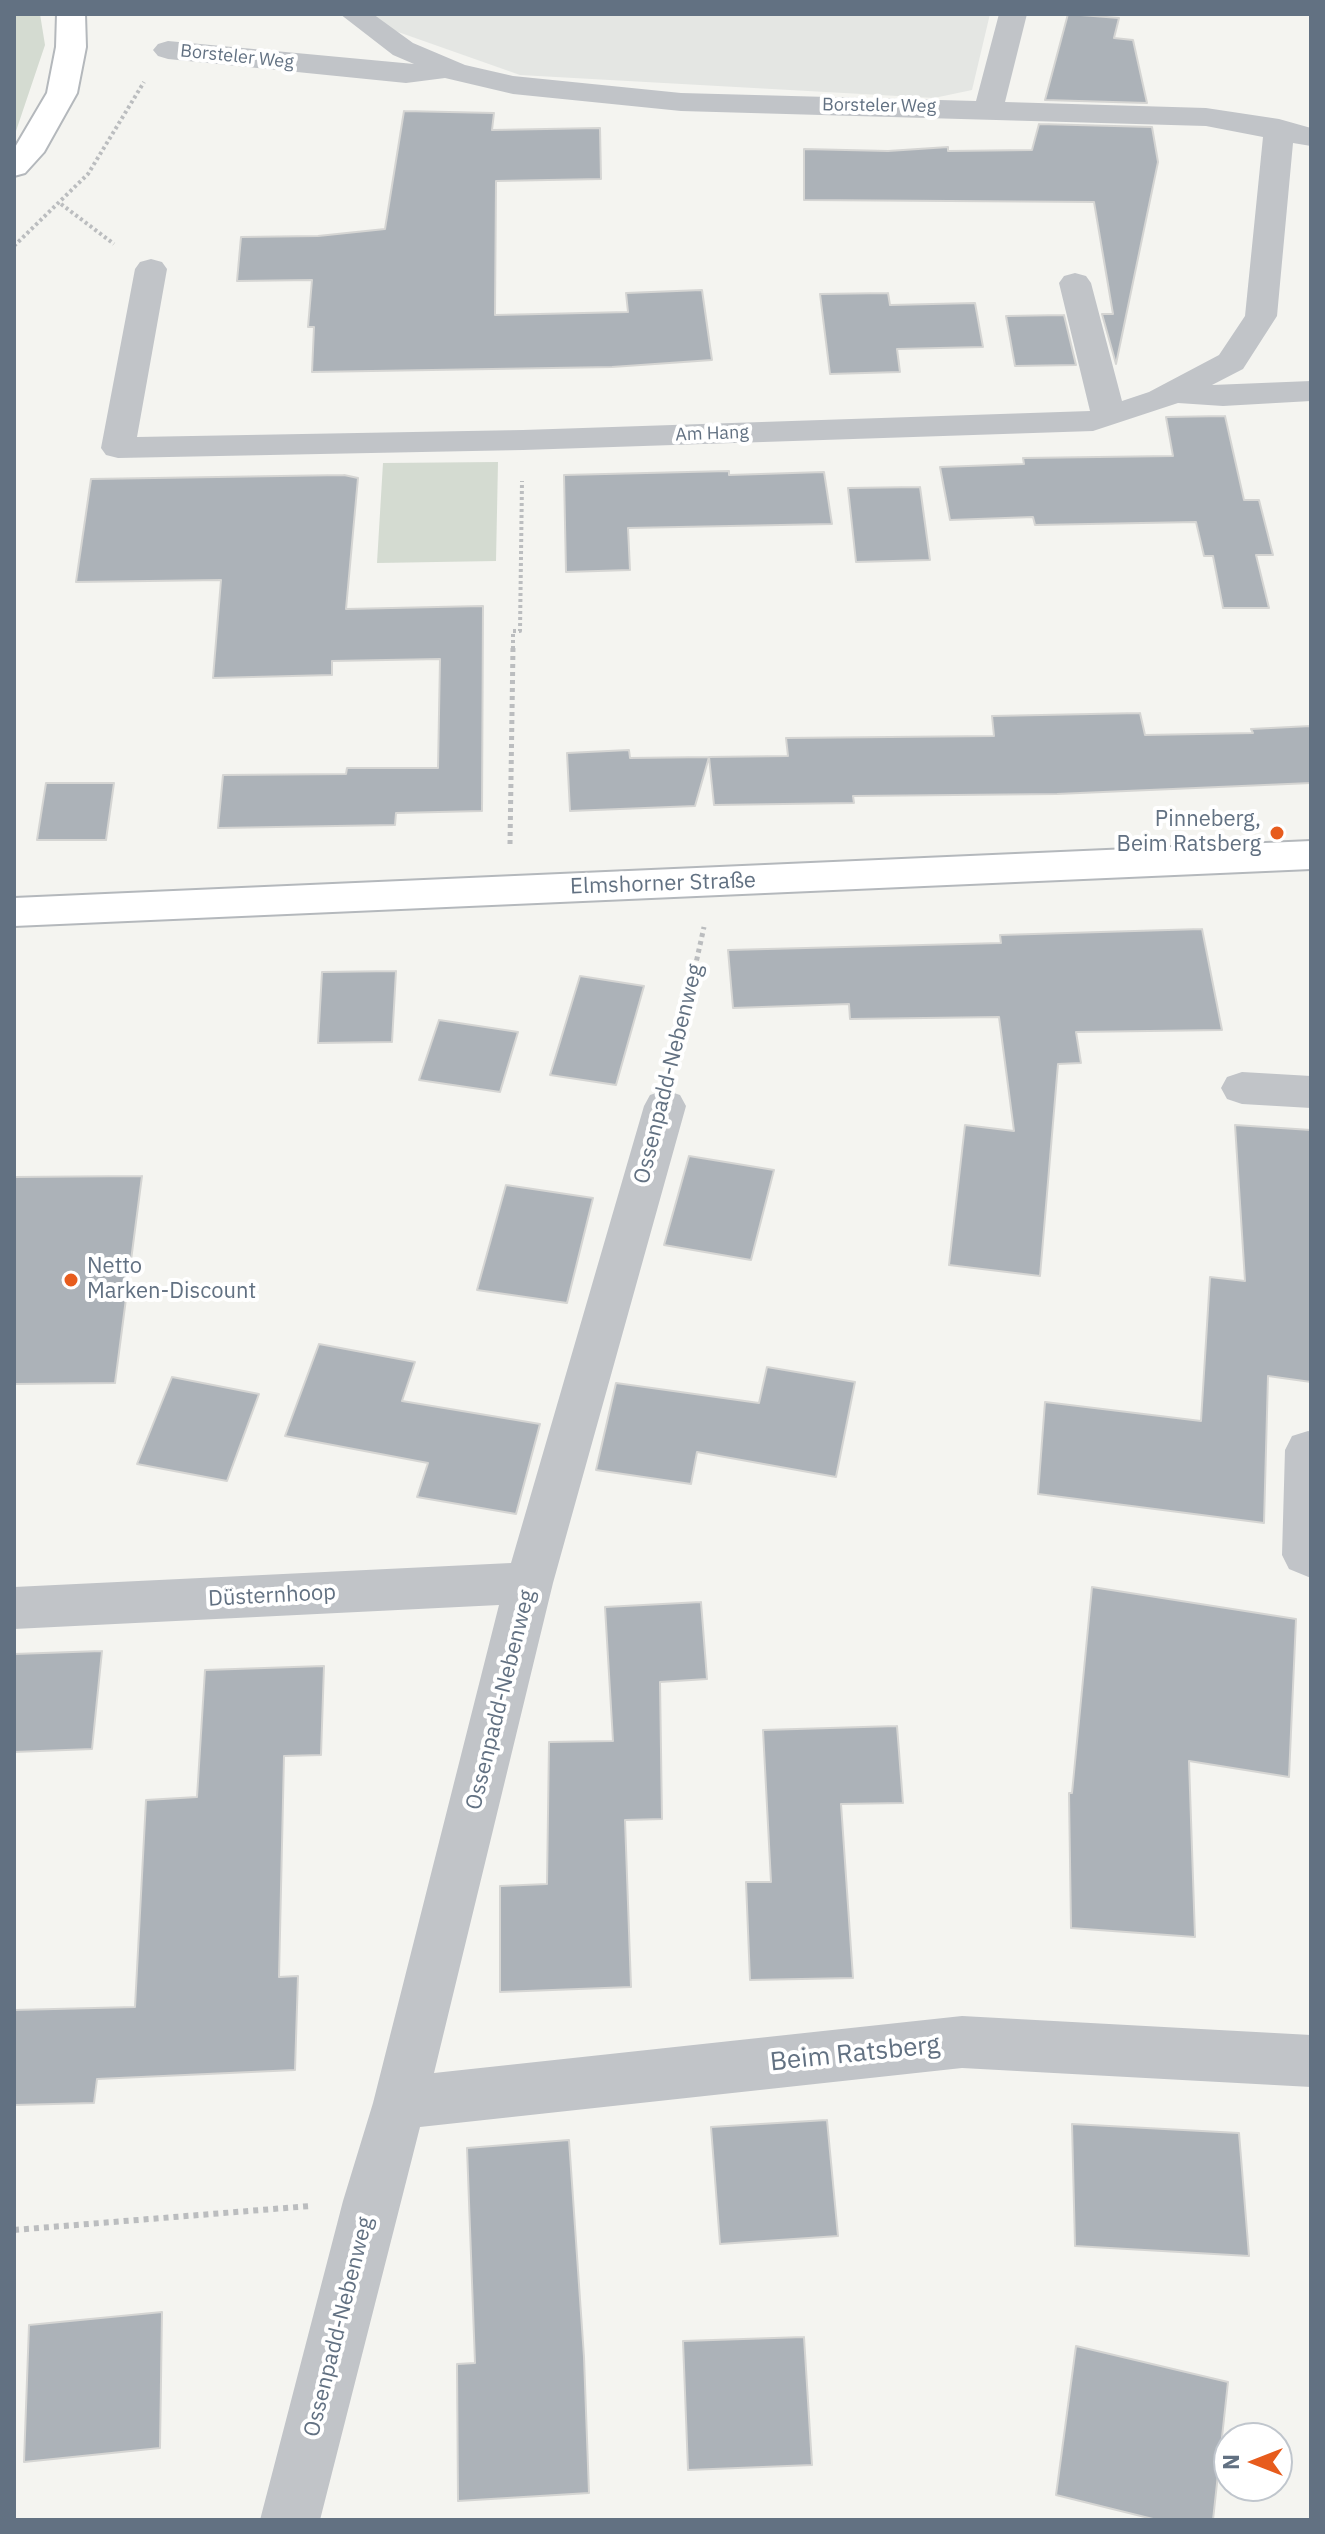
<!DOCTYPE html>
<meta charset="utf-8">
<style>
body{margin:0}
#map{position:relative;width:1325px;height:2534px;overflow:hidden;background:#f4f4f0;font-family:"IBM Plex Sans",sans-serif}
canvas{display:block}
.frame{position:absolute;inset:0;border:16px solid #627182;pointer-events:none}
.north{position:absolute;left:1213px;top:2422px;width:80px;height:80px;box-sizing:border-box;background:#fff;border:2px solid #c0c6cd;border-radius:50%;rotate:270deg;font-size:22px;font-weight:700;line-height:32px;text-align:center;color:#627182}
.north::after{content:'';display:block;margin:auto;width:28px;height:36px;background:#e75c1d;clip-path:polygon(50% 0,100% 100%,50% 72%,0 100%)}
</style>
<div id="map">
<canvas width="1325" height="2534"></canvas>
<div class="frame"></div>
<div class="north">N</div>
</div>
<script>
const ctx = document.querySelector('canvas').getContext('2d');
ctx.lineJoin = 'round';
function paint(path, color) { ctx.fillStyle = color; ctx.fill(path, 'evenodd'); }
const toPath = rows => new Path2D(rows.map(r => 'M' + r).join(''));
function stroke(path, color, width, dash) { ctx.strokeStyle = color; ctx.lineWidth = width; ctx.lineCap = dash ? 'butt' : 'round'; ctx.setLineDash(dash || []); ctx.stroke(path); }
function write(font, color, halo, rows, align = 'center') {
  ctx.font = font + ' "IBM Plex Sans",sans-serif'; ctx.lineWidth = 8; ctx.setLineDash([]); ctx.textBaseline = 'middle'; ctx.strokeStyle = halo; ctx.fillStyle = color; for (const [text, x, y, turn = 0] of rows) {
    ctx.save(); ctx.translate(x, y); ctx.rotate((+turn || 0) * Math.PI / 180); ctx.textAlign = isNaN(turn) ? turn : align; if (halo) ctx.strokeText(text, 0, 0); ctx.fillText(text, 0, 0); ctx.restore();
  }
}
const built = toPath([
 [371,14,990,14,972,90,934,98,520,75,384,27]
]);
const green = toPath([
 [14,14,40,14,45,45,14,137],
 [498,462,496,561,377,563,383,463]
]);
const building = toPath([
 [1068,14,1119,18,1114,38,1133,40,1147,103,1045,100,1068,14],
 [404,111,494,113,492,130,600,128,601,179,496,181,495,315,628,312,626,293,702,290,712,360,612,367,312,372,314,327,308,327,312,280,237,281,241,237,318,236,385,229,404,111],
 [1039,124,1152,127,1158,162,1116,364,1102,314,1113,314,1094,202,804,200,804,149,888,151,948,147,948,151,1032,150,1039,124],
 [888,293,890,305,975,303,983,347,897,349,900,372,830,374,820,294,888,293],
 [1064,315,1076,365,1015,366,1006,316,1064,315],
 [1225,416,1244,500,1259,500,1273,555,1256,555,1269,608,1223,608,1213,556,1204,556,1196,522,1035,525,1033,517,950,520,940,467,1024,464,1023,458,1173,456,1166,417,1225,416],
 [729,471,729,475,824,472,832,524,628,528,630,570,566,572,564,475,729,471],
 [344,475,358,478,346,609,483,606,482,811,396,813,395,825,218,828,223,775,346,774,347,768,438,768,440,659,332,661,332,675,213,678,221,580,76,582,91,479,344,475],
 [920,487,930,560,856,562,848,488,920,487],
 [1140,713,1145,735,1253,733,1251,729,1311,726,1311,783,1057,794,853,796,854,803,714,805,709,757,695,806,570,811,567,753,629,750,630,758,788,756,786,738,994,736,992,716,1140,713],
 [46,783,114,783,106,840,37,840,46,783],
 [1202,929,1222,1030,1076,1032,1081,1063,1058,1064,1040,1276,949,1265,965,1125,1014,1131,999,1017,850,1019,849,1004,733,1008,728,950,1001,943,1000,935,1202,929],
 [396,971,392,1042,318,1043,322,972,396,971],
 [580,976,644,986,616,1085,550,1075,580,976],
 [439,1020,518,1032,500,1092,419,1080,439,1020],
 [1235,1125,1311,1130,1311,1382,1268,1376,1264,1523,1038,1494,1045,1402,1201,1421,1210,1277,1245,1281,1235,1125],
 [689,1156,774,1170,751,1260,664,1245,689,1156],
 [142,1176,115,1383,14,1384,14,1177,142,1176],
 [506,1185,593,1198,567,1303,477,1290,506,1185],
 [319,1344,415,1362,402,1401,540,1424,516,1514,417,1497,428,1463,285,1436,319,1344],
 [767,1367,855,1382,836,1477,697,1452,691,1484,596,1470,616,1383,759,1403,767,1367],
 [172,1377,259,1394,227,1481,137,1464,172,1377],
 [1092,1587,1296,1619,1289,1777,1189,1761,1195,1937,1071,1928,1069,1793,1072,1793,1092,1587],
 [701,1602,707,1679,660,1682,662,1819,625,1820,631,1987,500,1992,500,1886,547,1884,549,1742,613,1741,605,1607,701,1602],
 [102,1651,92,1749,14,1752,14,1654,102,1651],
 [324,1666,321,1755,284,1756,279,1977,298,1976,295,2070,97,2079,94,2103,14,2105,14,2010,135,2007,146,1800,197,1797,205,1670,324,1666],
 [897,1726,903,1803,841,1804,853,1978,750,1980,746,1882,771,1882,763,1730,897,1726],
 [827,2120,838,2236,720,2244,711,2127,827,2120],
 [1072,2124,1239,2133,1249,2256,1075,2246,1072,2124],
 [569,2140,584,2357,589,2493,458,2501,457,2364,475,2363,467,2148,569,2140],
 [162,2312,160,2448,24,2462,29,2325,162,2312],
 [804,2337,812,2465,688,2470,683,2341,804,2337],
 [1076,2346,1228,2382,1213,2520,1157,2520,1056,2495,1076,2346]
]);
const pathFar2 = toPath([
 [61,204,114,244],
 [14,246,88,174,144,82],
 [513,649,513,631,520,631,522,481]
]);
const pathFar1 = toPath([
 [510,844,513,647],
 [674,1062,704,927]
]);
const path = toPath([
 [14,2230,310,2206]
]);
const minor = toPath([
 [340,14,373,14,413,43,465,65,513,76,681,93,976,101,999,14,1027,14,1005,102,1206,108,1279,119,1311,128,1311,146,1293,143,1277,316,1243,369,1212,385,1311,381,1311,401,1223,406,1178,403,1093,431,523,450,118,458,106,455,101,448,135,269,140,262,151,259,162,262,167,269,137,437,523,430,1090,411,1059,283,1064,276,1075,273,1086,276,1091,283,1122,401,1149,392,1219,355,1245,316,1263,137,1206,126,681,111,513,94,445,78,406,83,168,59,158,56,153,50,158,44,168,41,414,64,393,55,340,14],
 [1242,1072,1311,1076,1311,1108,1242,1104,1227,1099,1221,1088,1227,1077,1242,1072],
 [665,1090,680,1095,686,1106,553,1583,434,2073,962,2016,1311,2035,1311,2087,962,2068,420,2127,320,2520,260,2520,343,2201,373,2103,499,1605,14,1629,14,1587,511,1563,644,1106,650,1095,665,1090],
 [1308,1431,1311,1432,1311,1578,1289,1569,1282,1555,1285,1450,1292,1436,1308,1431]
]);
const major = toPath([
 [57,14,85,14,86,47,77,93,44,152,25,173,14,176,14,149,47,93,56,47,57,14],
 [1311,841,1311,869,14,926,14,898,1311,841]
]);
const markers = [
 [1277,833,8,"#e75c1d"],
 [71,1280,8,"#e75c1d"]
];
const farStreetnames = [
 ["Borsteler Weg",237,57,6],
 ["Borsteler Weg",879,106,1],
 ["Am Hang",712,434,-2]
];
const poiNames = [
 ["Pinneberg,",1261,820],
 ["Beim Ratsberg",1261,845],
 ["Netto",87,1267,"left"],
 ["Marken-Discount",87,1292,"left"]
];
const streetNames = [
 ["Elmshorner Straße",663,884,-2],
 ["Ossenpadd-Nebenweg",669,1074,-76],
 ["Düsternhoop",272,1596,-3],
 ["Ossenpadd-Nebenweg",501,1700,-76],
 ["Ossenpadd-Nebenweg",339,2327,-76]
];
const nearStreetnames = [
 ["Beim Ratsberg",855,2054,-6]
];
paint(built, '#e4e6e3');
paint(green, '#d4dbd1');
paint(building, '#acb2b8');
stroke(building, '#d5d5d3', 2);
stroke(major, '#b4b8bc', 4);
stroke(pathFar2, '#bbbdbf', 4, [3, 3]);
stroke(pathFar1, '#bbbdbf', 5, [4, 4]);
stroke(path, '#bbbdbf', 6, [5, 5]);
paint(minor, '#c1c4c8');
paint(major, '#fff');
for (const [x, y, r, color] of markers) { const dot = new Path2D(); dot.arc(x, y, r, 0, 2 * Math.PI); ctx.fillStyle = color; ctx.fill(dot); stroke(dot, '#fff', 3); }
write('18px', '#627182', '#fff', farStreetnames);
write('22px', '#627182', '#fff', poiNames, 'right');
write('22px', '#627182', '#fff', streetNames);
write('26px', '#627182', '#fff', nearStreetnames);
</script>
